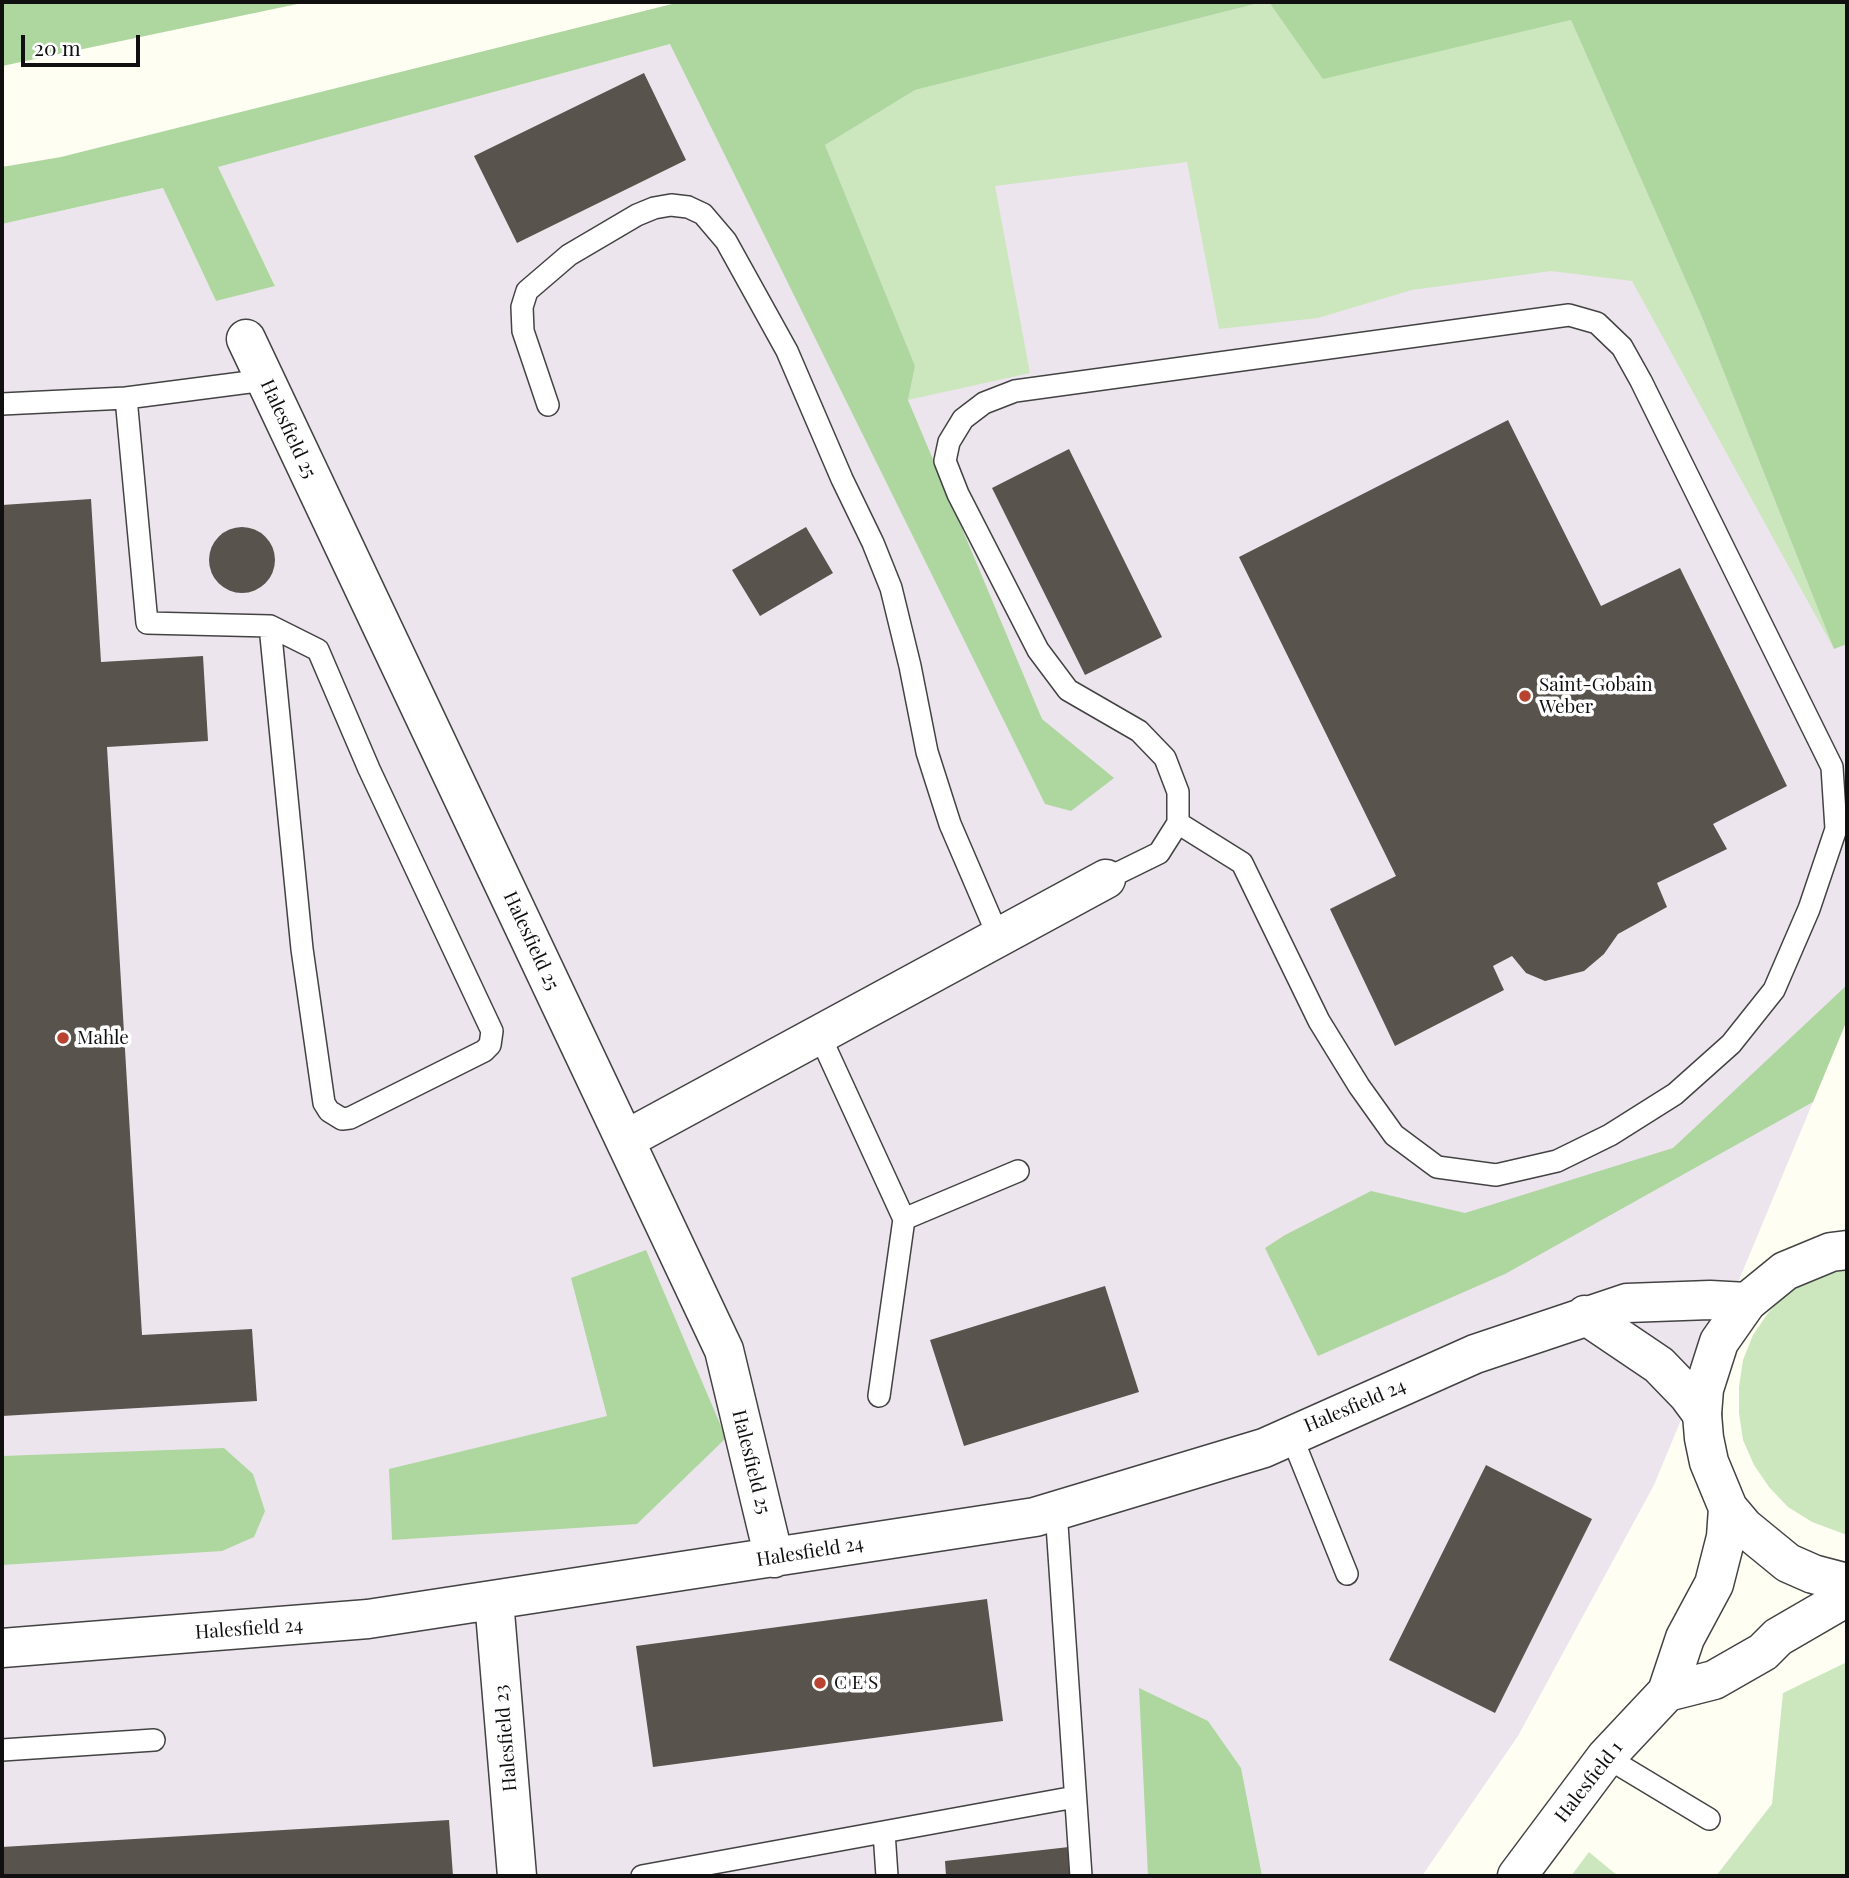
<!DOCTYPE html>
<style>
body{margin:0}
#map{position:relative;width:1849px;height:1878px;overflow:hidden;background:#fefef3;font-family:"Playfair Display",serif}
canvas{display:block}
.frame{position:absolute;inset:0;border:4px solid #101010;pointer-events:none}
.scale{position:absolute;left:21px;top:35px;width:119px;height:32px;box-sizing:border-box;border:4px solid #101010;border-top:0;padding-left:9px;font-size:21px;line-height:24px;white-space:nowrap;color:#101010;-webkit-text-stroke:5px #fff;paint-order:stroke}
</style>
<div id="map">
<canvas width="1849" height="1878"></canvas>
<div class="frame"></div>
<div class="scale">20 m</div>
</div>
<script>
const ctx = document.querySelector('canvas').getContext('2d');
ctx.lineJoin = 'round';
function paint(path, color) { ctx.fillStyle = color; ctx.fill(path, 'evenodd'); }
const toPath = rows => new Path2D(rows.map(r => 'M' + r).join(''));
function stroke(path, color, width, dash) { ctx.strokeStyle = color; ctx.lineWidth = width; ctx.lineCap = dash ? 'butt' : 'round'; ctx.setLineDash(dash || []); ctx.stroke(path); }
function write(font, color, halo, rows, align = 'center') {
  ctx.font = font + ' "Playfair Display",serif'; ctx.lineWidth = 7; ctx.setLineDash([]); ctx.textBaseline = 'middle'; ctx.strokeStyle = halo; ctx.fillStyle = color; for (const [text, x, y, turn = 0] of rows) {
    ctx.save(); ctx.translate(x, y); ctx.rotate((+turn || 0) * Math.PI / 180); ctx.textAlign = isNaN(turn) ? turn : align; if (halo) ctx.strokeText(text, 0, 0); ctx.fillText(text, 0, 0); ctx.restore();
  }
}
const industrial = toPath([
 [879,2,1847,2,1847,1020,1654,1485,1518,1736,1422,1876,2,1876,2,224,163,188,216,301,275,285,217,167,670,44]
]);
const green = toPath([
 [1263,2,1269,2,1323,78,1571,20,1702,317,1834,649,1632,281,1551,271,1412,290,1318,318,1219,329,1187,162,995,186,1030,373,908,400,915,366,825,145,915,90],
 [1847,1264,1847,1535,1812,1522,1788,1507,1769,1487,1754,1465,1743,1440,1739,1413,1739,1387,1743,1360,1753,1335,1768,1313,1786,1294,1809,1278],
 [1847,1662,1847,1876,1716,1876,1772,1804,1783,1693],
 [1589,1852,1618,1876,1571,1876]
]);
const forest = toPath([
 [2,2,307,2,2,66],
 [680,2,1263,2,915,90,825,145,915,366,908,400,1042,719,1114,778,1071,811,1045,804,670,44,218,167,275,286,216,301,163,188,2,224,2,167,61,157],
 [1269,2,1847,2,1847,644,1834,649,1702,317,1571,20,1323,79],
 [1847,985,1847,1020,1813,1102,1505,1274,1318,1356,1265,1248,1285,1235,1371,1191,1465,1213,1673,1148],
 [646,1250,726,1438,637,1524,392,1540,389,1469,607,1416,571,1278],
 [224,1448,253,1474,265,1511,254,1537,222,1551,2,1565,2,1456],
 [1139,1688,1208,1721,1241,1768,1262,1876,1148,1876]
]);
const building = toPath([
 [644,73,686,160,517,243,474,156],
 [1508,420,1601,606,1680,568,1787,786,1713,824,1727,849,1657,883,1667,907,1618,934,1604,954,1584,971,1545,981,1526,973,1512,956,1493,966,1504,990,1395,1046,1330,909,1396,876,1239,557],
 [1069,449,1162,637,1085,675,992,488],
 [91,499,101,662,203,656,208,741,107,747,142,1335,252,1329,257,1401,2,1416,2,505],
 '209 560a33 33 0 1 1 66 0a33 33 0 1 1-66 0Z',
 [806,527,833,573,760,616,732,570],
 [1105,1286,1139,1392,964,1446,930,1340],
 [1486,1465,1592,1519,1495,1713,1389,1660],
 [987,1599,1003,1721,653,1767,636,1646],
 [449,1820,453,1876,2,1876,2,1847],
 [1069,1847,1071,1876,946,1876,945,1861]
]);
const service = toPath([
 [265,380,126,398,147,623,270,626,318,650,369,769,492,1031,490,1045,484,1051,350,1118,342,1119,329,1111,324,1103,302,949,270,626],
 [2,404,126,398],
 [548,405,523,331,522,307,527,291,569,255,637,215,654,208,671,205,688,207,703,214,726,241,787,351,842,479,873,543,891,588,910,666,927,752,950,824,999,938],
 [1106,879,1159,853,1178,823,1178,792,1165,758,1139,731,1068,690,1038,650,958,494,945,461,949,442,963,419,984,403,1015,391,1569,315,1597,323,1622,347,1641,381,1832,767,1836,829,1809,909,1774,990,1731,1044,1675,1094,1610,1135,1557,1161,1496,1175,1437,1167,1394,1135,1359,1086,1319,1021,1242,863,1178,823],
 [819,1034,904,1219,879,1396],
 [904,1219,1018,1171],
 [1291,1435,1347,1574],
 [1056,1510,1081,1876],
 [2,1750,154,1740],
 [1606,1757,1709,1819],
 [884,1832,887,1876],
 [642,1876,1075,1797]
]);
const minor = toPath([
 [246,339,724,1350,774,1558],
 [625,1140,1106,879],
 [1585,1315,1659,1365,1688,1395,1702,1414],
 [494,1600,517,1876],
 [2,1648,368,1619,1035,1517,1264,1448,1475,1354,1627,1303,1710,1300,1747,1302]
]);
const tertiary = toPath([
 [1847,1250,1831,1252,1785,1271,1747,1302,1719,1342,1704,1389,1702,1414,1704,1438,1709,1462,1728,1508,1744,1527,1788,1563,1813,1574,1847,1583],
 [1667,1692,1714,1680,1763,1652,1778,1637,1847,1597],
 [1517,1876,1606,1757,1667,1692,1685,1638,1714,1584,1726,1537,1728,1508]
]);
const markers = [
 [1525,696,7,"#b84330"],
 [63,1038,7,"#b84330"],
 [820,1683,7,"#b84330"]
];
const streetNames = [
 ["Halesfield 25",288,429,65],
 ["Halesfield 25",531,941,65],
 ["Halesfield 24",1355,1406,-23],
 ["Halesfield 25",751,1462,76],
 ["Halesfield 24",810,1552,-9],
 ["Halesfield 24",249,1629,-4],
 ["Halesfield 23",506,1738,-95],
 ["Halesfield 1",1589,1782,-52]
];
const poiNames = [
 ["Saint-Gobain",1539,685],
 ["Weber",1539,707],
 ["Mahle",77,1038],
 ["C E S",834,1683]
];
paint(industrial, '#ede5ed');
paint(green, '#cce7be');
paint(forest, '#add79f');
paint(building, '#58534d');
stroke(service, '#434343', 24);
stroke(minor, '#434343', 41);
stroke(tertiary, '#434343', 41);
stroke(service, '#fff', 21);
stroke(minor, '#fff', 38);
stroke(tertiary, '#fff', 38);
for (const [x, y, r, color] of markers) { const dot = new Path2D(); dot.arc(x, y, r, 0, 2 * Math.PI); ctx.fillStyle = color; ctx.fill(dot); stroke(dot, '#fff', 2.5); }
write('19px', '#101010', '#fff', streetNames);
write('19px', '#101010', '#fff', poiNames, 'left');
</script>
